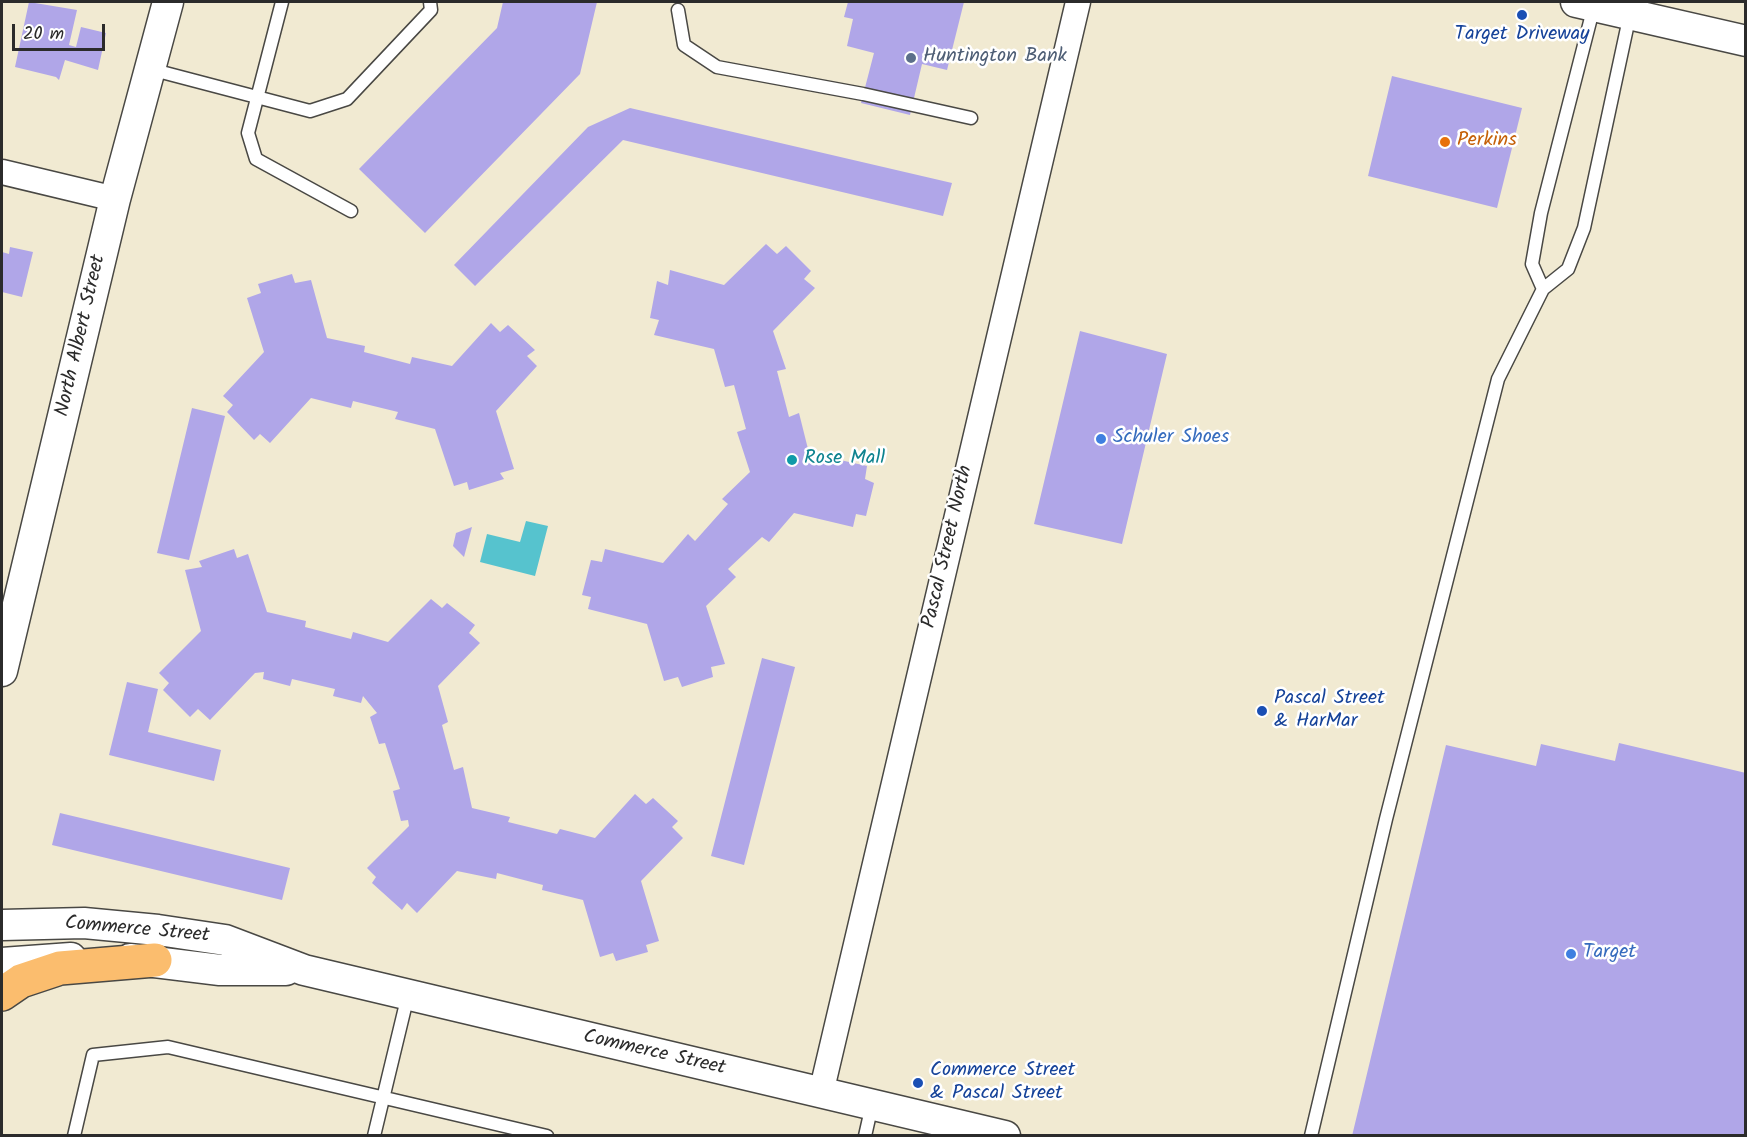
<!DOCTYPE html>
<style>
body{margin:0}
#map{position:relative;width:1747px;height:1137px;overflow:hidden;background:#f1ead2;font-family:Kalam,sans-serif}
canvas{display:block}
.frame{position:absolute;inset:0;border:3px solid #2b2b2b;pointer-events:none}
.scale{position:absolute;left:12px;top:24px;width:93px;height:27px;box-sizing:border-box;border:3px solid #2b2b2b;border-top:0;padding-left:8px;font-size:18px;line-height:21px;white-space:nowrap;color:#2b2b2b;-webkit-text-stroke:4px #fff;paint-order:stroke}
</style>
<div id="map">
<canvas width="1747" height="1137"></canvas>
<div class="frame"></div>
<div class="scale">20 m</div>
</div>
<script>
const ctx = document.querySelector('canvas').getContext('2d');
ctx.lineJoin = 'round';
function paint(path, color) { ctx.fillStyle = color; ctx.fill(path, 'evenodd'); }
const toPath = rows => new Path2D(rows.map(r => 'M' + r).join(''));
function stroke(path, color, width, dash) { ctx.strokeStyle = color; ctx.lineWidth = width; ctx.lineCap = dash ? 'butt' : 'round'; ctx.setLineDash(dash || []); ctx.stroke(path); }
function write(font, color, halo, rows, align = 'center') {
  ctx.font = font + ' Kalam,sans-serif'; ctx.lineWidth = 5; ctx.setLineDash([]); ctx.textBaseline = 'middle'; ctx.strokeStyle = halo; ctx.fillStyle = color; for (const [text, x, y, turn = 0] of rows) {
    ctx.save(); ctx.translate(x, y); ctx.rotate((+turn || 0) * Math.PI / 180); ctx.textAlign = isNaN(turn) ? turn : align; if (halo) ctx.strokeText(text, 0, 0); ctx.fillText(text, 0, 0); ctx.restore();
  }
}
const water = toPath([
 [526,521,548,526,535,576,480,562,487,534,520,542]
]);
const building = toPath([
 [29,2,77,10,69,45,76,47,81,27,106,33,98,70,65,60,59,80,56,77,15,67],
 [503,2,597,2,580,74,425,233,359,169,497,28],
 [848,2,964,2,947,70,922,64,910,115,861,103,874,53,847,46,853,19,844,17],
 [1392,76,1522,108,1497,208,1368,176],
 [630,108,952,183,943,216,623,140,475,286,454,265,588,127],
 [766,244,777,254,786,246,811,271,804,279,815,288,773,331,786,369,777,371,789,417,799,413,809,453,867,466,865,479,874,483,866,516,856,514,853,527,794,513,769,542,762,537,728,569,736,577,706,606,725,664,711,667,713,677,682,687,678,677,664,681,647,624,588,609,591,597,582,595,591,560,602,562,605,549,663,563,688,534,695,541,728,504,722,499,750,472,737,432,746,429,734,385,725,387,714,349,654,335,659,320,650,318,657,281,668,285,670,270,724,285],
 [10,247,33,252,22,297,2,292,2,252,9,254],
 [292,274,295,283,311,280,327,338,365,346,364,352,410,364,412,357,452,366,491,323,500,332,508,325,535,350,527,356,537,366,496,411,514,469,500,473,504,479,469,490,467,482,454,486,435,429,395,419,398,412,353,401,351,408,311,398,270,443,260,434,254,440,227,412,233,405,223,396,264,352,247,298,261,293,258,284],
 [1080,331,1167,354,1122,544,1034,524],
 [192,408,225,416,189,560,157,553],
 [472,527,464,557,453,546,456,533],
 [234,549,237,558,248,554,267,612,306,621,305,627,351,639,353,632,388,642,431,599,442,608,447,603,475,625,469,633,480,643,438,686,448,722,442,725,454,770,463,767,472,808,510,817,508,822,557,834,560,829,595,838,635,794,646,804,653,798,678,821,672,827,683,838,641,881,659,941,646,945,648,952,616,961,613,953,600,957,583,900,542,890,543,885,497,873,496,879,457,871,417,913,407,903,402,910,372,883,376,877,367,868,409,826,408,820,401,821,393,791,400,789,385,743,379,744,370,717,377,713,363,696,361,703,333,696,335,689,292,679,290,686,263,679,264,672,255,673,210,720,198,709,190,717,163,690,169,683,159,673,201,631,185,570,202,567,199,561],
 [762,658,795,667,744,865,711,856],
 [127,682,158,689,148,732,221,750,214,781,109,755],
 [1619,743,1746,773,1746,1136,1352,1136,1446,745,1536,766,1541,744,1615,761],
 [60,813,290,868,282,900,52,845]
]);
const service = toPath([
 [282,2,248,133,256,159,351,211],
 [678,10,684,45,717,67,863,94,971,118],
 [150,69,310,111,347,99,431,10,430,2],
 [1543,289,1532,264,1541,213,1594,6],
 [74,1136,93,1055,168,1047,547,1136],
 [374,1136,408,995],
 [865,1136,872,1105],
 [1311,1136,1386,819,1498,379,1543,289,1568,269,1584,228,1630,14]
]);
const minor = toPath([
 [2,172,115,199],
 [821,1093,1078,2]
]);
const tertiary = toPath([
 [1576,2,1746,41],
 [2,671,115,199,168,2],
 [2,925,84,923,158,930,225,940,304,970,1005,1136],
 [130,959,220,970,286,970],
 [2,963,71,958]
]);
const motorway = toPath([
 [2,994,21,981,60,968,155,960]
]);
const markers = [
 [1522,15,6,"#1a4fb4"],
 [911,58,6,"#5c6f8a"],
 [1445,142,6,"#e8710a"],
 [1101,439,6,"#3f7fe0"],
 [792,460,6,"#0f9aa8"],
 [1262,711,6,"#1a4fb4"],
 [1571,954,6,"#3f7fe0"],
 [918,1083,6,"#1a4fb4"]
];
const transitNames = [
 ["Target Driveway",1522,36,"center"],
 ["Pascal Street",1274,700],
 ["& HarMar",1274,723],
 ["Commerce Street",930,1072],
 ["& Pascal Street",930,1095]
];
const serviceNames = [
 ["Huntington Bank",923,58]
];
const foodNames = [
 ["Perkins",1457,142]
];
const streetNames = [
 ["North Albert Street",82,336,-77],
 ["Pascal Street North",949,547,-77],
 ["Commerce Street",137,931,5],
 ["Commerce Street",654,1054,13]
];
const shopNames = [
 ["Schuler Shoes",1113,439],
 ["Target",1583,954]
];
const cultureNames = [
 ["Rose Mall",804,460]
];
paint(water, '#56c3ce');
paint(building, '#b0a6e8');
stroke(service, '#494844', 15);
stroke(minor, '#494844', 27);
stroke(tertiary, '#494844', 33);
stroke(motorway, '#494844', 36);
stroke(service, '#fff', 12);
stroke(minor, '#fff', 24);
stroke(tertiary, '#fff', 30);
stroke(motorway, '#fbbd6e', 33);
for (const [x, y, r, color] of markers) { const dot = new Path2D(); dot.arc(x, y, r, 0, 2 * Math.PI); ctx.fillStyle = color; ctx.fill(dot); stroke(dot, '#fff', 2); }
write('20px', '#164399', '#fff', transitNames, 'left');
write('20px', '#4e5e75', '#fff', serviceNames, 'left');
write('20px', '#c56008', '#fff', foodNames, 'left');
write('20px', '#2b2b2b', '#fff', streetNames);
write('20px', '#366cbe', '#fff', shopNames, 'left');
write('20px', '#0d838f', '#fff', cultureNames, 'left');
</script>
